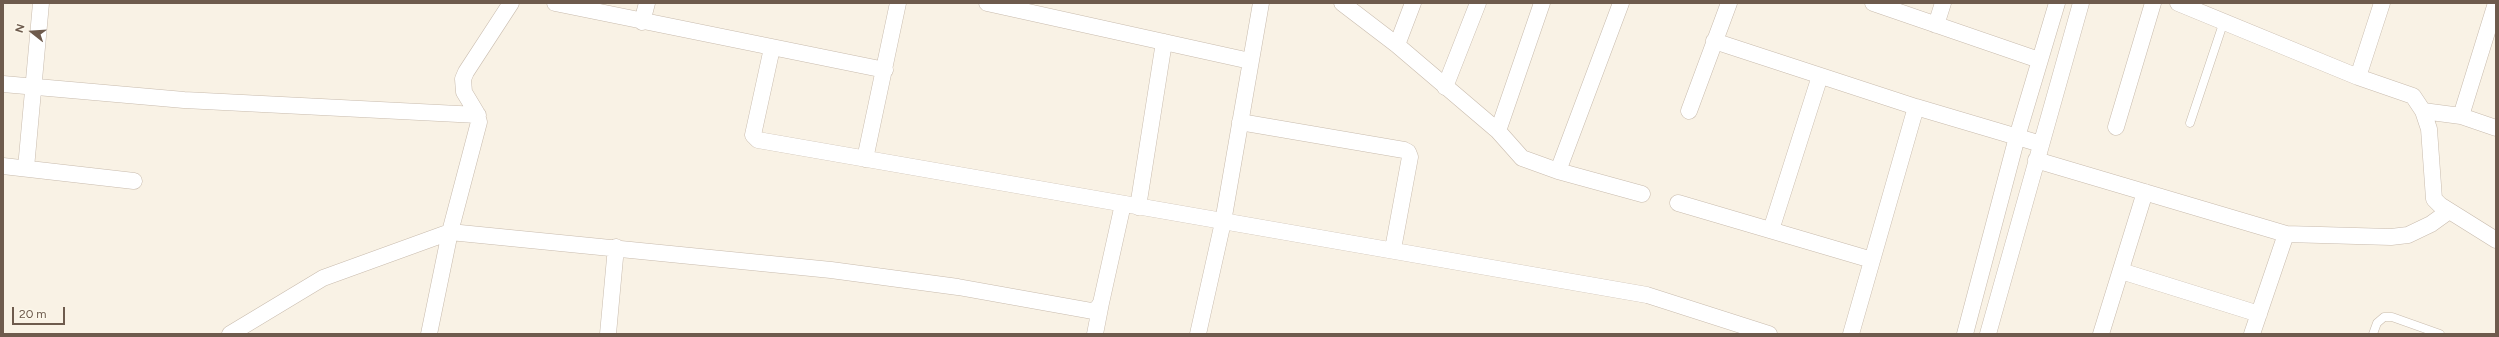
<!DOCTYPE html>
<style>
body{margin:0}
#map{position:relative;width:2499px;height:337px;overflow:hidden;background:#f9f2e5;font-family:Figtree,sans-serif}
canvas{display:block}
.frame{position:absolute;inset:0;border:4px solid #6e5b4d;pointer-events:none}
.north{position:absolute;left:12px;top:12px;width:40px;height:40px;-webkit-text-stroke:3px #fcf7ea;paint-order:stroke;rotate:287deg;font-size:11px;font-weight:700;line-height:16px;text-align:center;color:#6e5b4d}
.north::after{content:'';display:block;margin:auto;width:14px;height:18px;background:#6e5b4d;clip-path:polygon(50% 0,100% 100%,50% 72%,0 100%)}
.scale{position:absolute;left:12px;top:307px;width:53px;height:18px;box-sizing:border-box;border:2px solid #6e5b4d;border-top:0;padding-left:5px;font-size:12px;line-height:14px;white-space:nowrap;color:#6e5b4d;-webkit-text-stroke:3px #fcf7ea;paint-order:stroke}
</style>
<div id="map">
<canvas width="2499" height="337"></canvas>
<div class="frame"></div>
<div class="north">N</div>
<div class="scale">20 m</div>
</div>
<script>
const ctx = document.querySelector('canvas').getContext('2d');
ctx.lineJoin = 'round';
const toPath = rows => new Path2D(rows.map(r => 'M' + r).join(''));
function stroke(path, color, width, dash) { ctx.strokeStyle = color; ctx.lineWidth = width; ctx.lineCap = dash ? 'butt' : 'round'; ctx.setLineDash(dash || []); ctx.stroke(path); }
const service = toPath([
 [2190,123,2224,21],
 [2373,334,2377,323,2384,317,2392,317,2440,334]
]);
const minor = toPath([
 [555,3,885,70],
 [987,3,1250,61],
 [1342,3,1397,45,1498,131,1522,158,1558,171,1642,194],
 [1873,3,2039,60],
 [2178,3,2358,77,2413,96,2423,111,2429,129,2434,199,2440,205,2496,240],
 [642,22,647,3],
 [1936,25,1943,3],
 [1714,41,1916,107,1851,334],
 [1397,45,1413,3],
 [772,48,753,135,758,140,1647,295,1769,334],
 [2358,77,2382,3],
 [3,84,184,100,478,115],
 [1445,87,1478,3],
 [1916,107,2041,144],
 [1689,111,1729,3],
 [2423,111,2461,116,2496,128],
 [2461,116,2496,3],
 [1240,122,1404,150,1408,152,1410,157,1393,249],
 [2116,127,2153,3],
 [1498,131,1542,3],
 [865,159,898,3],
 [2036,160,2286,234],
 [3,166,134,181],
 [26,168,41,3],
 [1558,171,1621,3],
 [1678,203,1872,260],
 [1138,207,1164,42],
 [1771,230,1820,76],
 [2121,271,2259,314],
 [230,334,323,278,450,232,831,270,958,287,1092,311,1097,309,1101,303,1123,204],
 [429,334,450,232,479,122,476,112,464,92,463,79,466,72,511,3],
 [608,334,616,247],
 [1095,334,1101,303],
 [1198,334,1223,222,1261,3],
 [1965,334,2017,137,2057,3],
 [1988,334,2081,3],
 [2101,334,2145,192],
 [2252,334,2286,234,2391,237,2408,235,2431,224,2449,211]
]);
stroke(service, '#c8bbad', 9);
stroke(minor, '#c8bbad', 17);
stroke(service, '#fff', 8);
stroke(minor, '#fff', 16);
</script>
